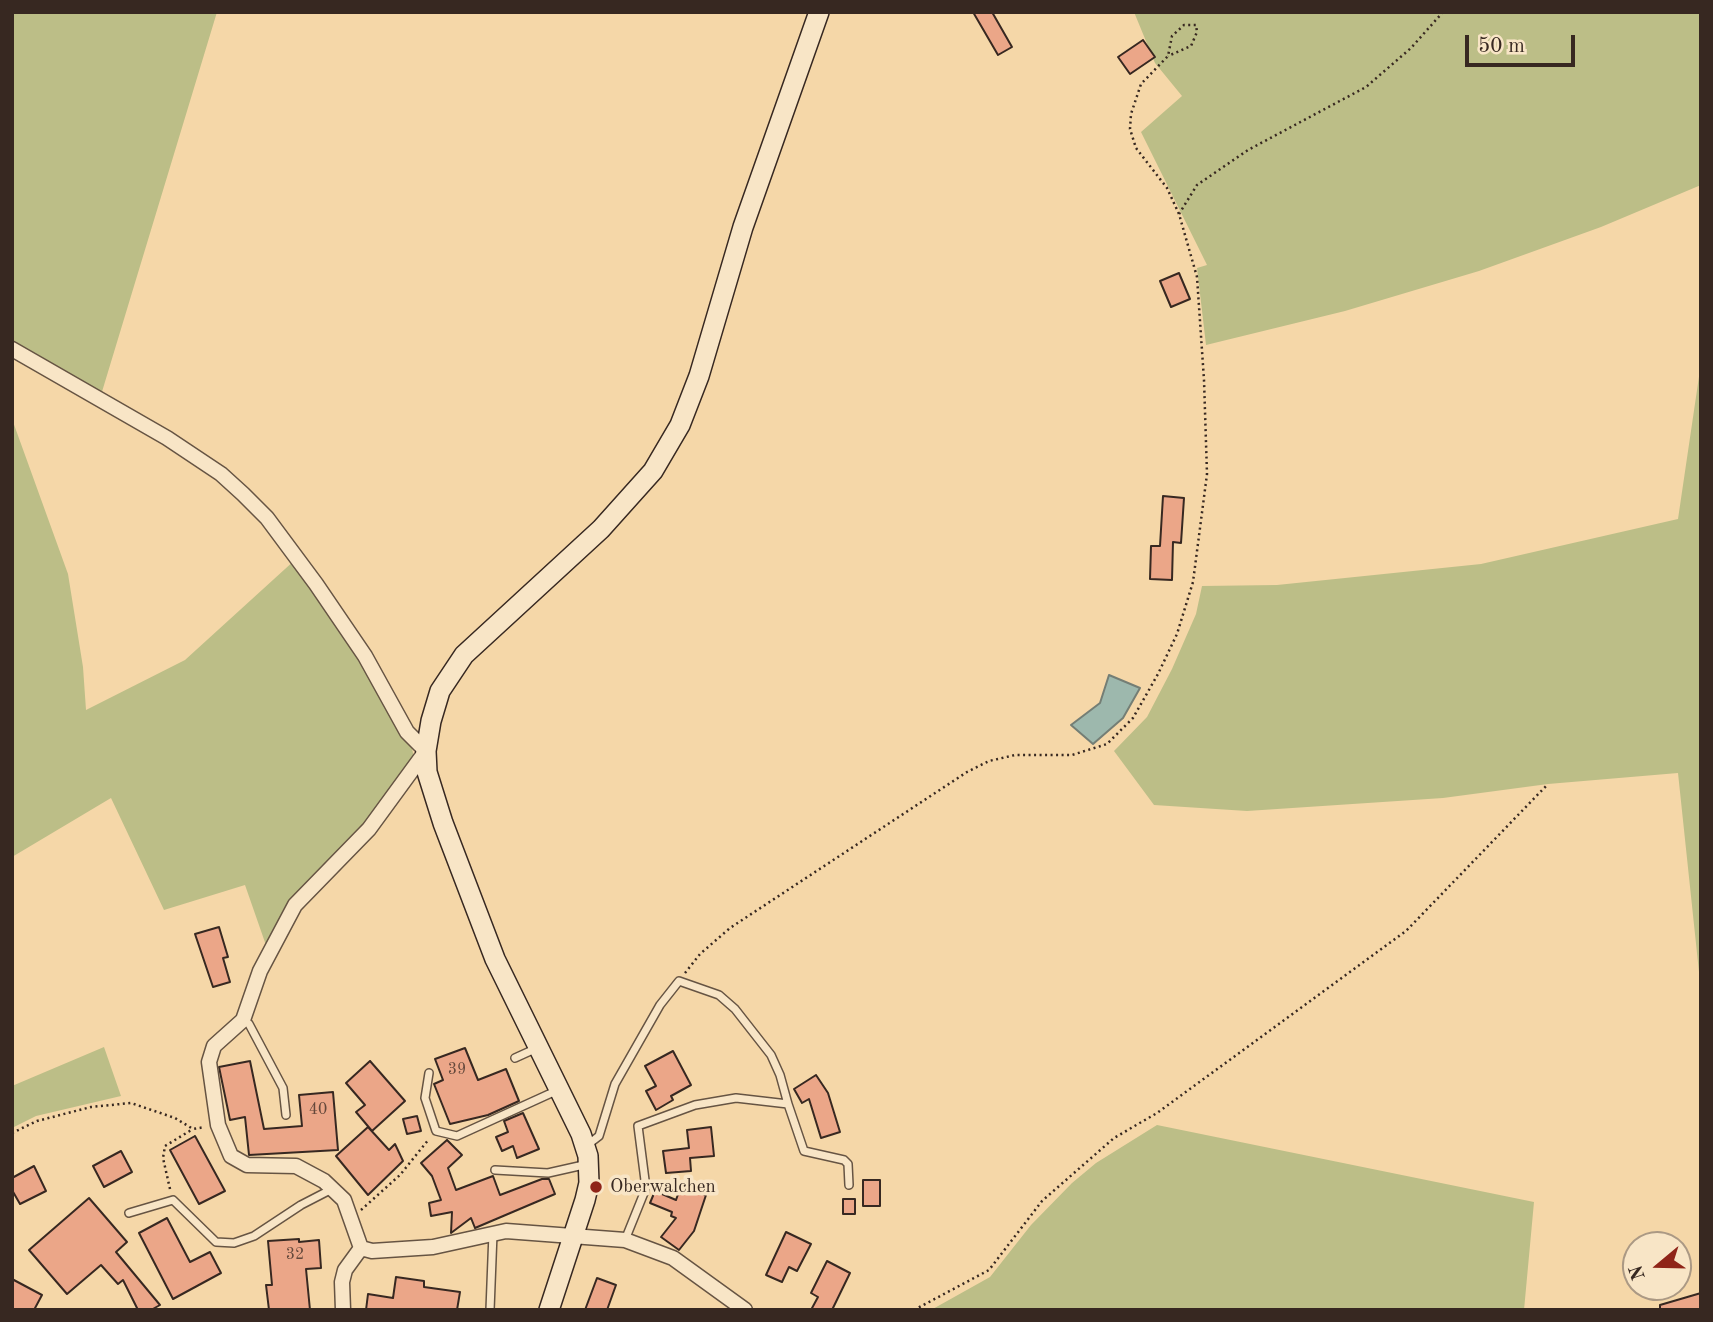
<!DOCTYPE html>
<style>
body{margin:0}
#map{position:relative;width:1713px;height:1322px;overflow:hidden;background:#f5d7a8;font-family:"Old Standard TT",serif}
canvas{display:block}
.frame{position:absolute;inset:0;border:14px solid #372821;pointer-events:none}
.north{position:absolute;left:1622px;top:1231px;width:70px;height:70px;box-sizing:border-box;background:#f8e5c6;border:2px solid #ab9984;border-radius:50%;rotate:251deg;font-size:19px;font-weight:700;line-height:28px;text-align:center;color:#372821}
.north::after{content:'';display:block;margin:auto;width:24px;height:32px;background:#8f2418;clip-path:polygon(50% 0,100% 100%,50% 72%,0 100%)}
.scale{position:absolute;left:1465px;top:35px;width:110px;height:32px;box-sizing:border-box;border:4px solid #372821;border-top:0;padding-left:9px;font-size:21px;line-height:24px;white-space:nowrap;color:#372821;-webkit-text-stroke:5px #f8e5c6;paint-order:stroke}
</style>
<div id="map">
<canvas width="1713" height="1322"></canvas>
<div class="frame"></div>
<div class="north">N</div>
<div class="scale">50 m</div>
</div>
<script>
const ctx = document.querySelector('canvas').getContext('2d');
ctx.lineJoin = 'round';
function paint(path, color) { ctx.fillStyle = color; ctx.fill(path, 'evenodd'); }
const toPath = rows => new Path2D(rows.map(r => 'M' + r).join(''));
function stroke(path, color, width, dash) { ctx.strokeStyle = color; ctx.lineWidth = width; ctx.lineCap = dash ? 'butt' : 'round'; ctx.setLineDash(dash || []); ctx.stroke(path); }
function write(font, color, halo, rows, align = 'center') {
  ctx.font = font + ' "Old Standard TT",serif'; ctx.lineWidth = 7; ctx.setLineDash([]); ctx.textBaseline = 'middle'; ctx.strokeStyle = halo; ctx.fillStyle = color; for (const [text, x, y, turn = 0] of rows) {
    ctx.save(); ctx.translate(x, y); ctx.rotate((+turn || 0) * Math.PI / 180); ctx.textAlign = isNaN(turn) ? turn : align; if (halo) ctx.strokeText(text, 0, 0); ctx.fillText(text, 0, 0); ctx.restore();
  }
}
const green = toPath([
 [12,12,217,12,101,395,12,342],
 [1134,12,1701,12,1701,185,1601,227,1479,271,1345,311,1206,345,1197,268,1207,265,1141,132,1182,96,1155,63],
 [1701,363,1701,991,1678,773,1548,784,1443,798,1247,811,1154,805,1114,751,1147,717,1172,669,1196,614,1202,586,1277,585,1481,564,1678,519],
 [12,419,68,574,83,667,86,710,185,660,296,559,408,729,414,758,393,800,294,902,268,951,245,885,164,910,111,798,12,857],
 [104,1047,121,1096,36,1116,12,1128,12,1086],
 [1157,1125,1534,1202,1524,1310,931,1310,990,1277,1031,1225,1072,1183,1096,1163]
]);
const water = toPath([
 [1109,675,1140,688,1123,718,1093,744,1071,725,1100,703,1109,675]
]);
const building = toPath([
 [973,12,992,12,1012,47,998,55,973,12],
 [1143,40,1155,57,1130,74,1118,57,1143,40],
 [1179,273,1190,299,1171,307,1160,281,1179,273],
 [1163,496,1184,498,1181,543,1173,542,1172,580,1150,579,1151,546,1160,546,1163,496],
 [219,927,228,957,223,958,230,982,213,987,195,934,219,927],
 [465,1048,478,1080,506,1069,519,1101,488,1115,450,1124,434,1084,443,1080,435,1059,465,1048],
 [673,1051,691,1085,671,1096,673,1100,656,1110,646,1091,656,1086,645,1066,673,1051],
 [250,1061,264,1129,302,1126,299,1095,333,1092,338,1150,249,1155,245,1117,230,1120,219,1067,250,1061],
 [370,1061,405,1101,372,1131,356,1112,365,1105,346,1083,370,1061],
 [816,1075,828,1093,840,1132,821,1138,809,1099,802,1103,794,1089,816,1075],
 [523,1113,539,1149,517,1158,513,1146,502,1151,496,1137,508,1132,504,1121,523,1113],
 [417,1116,421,1131,407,1134,403,1119,417,1116],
 [368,1127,389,1150,395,1144,403,1161,368,1195,336,1156,368,1127],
 [711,1127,714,1156,690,1158,691,1171,666,1173,663,1151,689,1148,687,1130,711,1127],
 [195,1136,225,1191,199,1204,170,1150,195,1136],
 [447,1140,462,1155,448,1168,456,1190,493,1176,500,1195,542,1179,549,1179,555,1194,475,1228,471,1218,451,1233,452,1212,431,1216,429,1203,441,1200,432,1176,421,1163,447,1140],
 [121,1151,132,1172,104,1187,93,1166,121,1151],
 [34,1166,46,1191,20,1204,12,1190,12,1178,34,1166],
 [863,1180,880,1180,880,1206,863,1206,863,1180],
 [681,1186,706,1195,694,1231,679,1250,661,1237,676,1218,671,1216,672,1212,650,1203,655,1191,676,1200,681,1186],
 [89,1198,127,1242,116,1252,160,1305,151,1310,138,1310,123,1280,118,1284,101,1265,67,1294,29,1250,89,1198],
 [843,1199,855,1199,855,1214,843,1214,843,1199],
 [167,1218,190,1262,210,1252,221,1273,173,1299,139,1233,167,1218],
 [786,1232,811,1244,797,1271,789,1267,782,1282,766,1275,786,1232],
 [299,1239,299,1242,319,1240,321,1268,306,1269,310,1310,269,1310,266,1285,272,1285,268,1241,299,1239],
 [827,1261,850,1273,832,1310,811,1310,818,1297,811,1293,827,1261],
 [396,1277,424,1281,424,1287,460,1292,457,1310,366,1310,368,1294,393,1298,396,1277],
 [597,1278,616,1285,607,1310,585,1310,597,1278],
 [12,1279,42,1295,34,1310,12,1310,12,1279],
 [1701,1293,1701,1310,1660,1310,1660,1305,1701,1293]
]);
const path = toPath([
 [1179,214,1197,185,1248,150,1366,87,1411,48,1443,12],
 [685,973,700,954,730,928,967,772,989,761,1015,755,1072,755,1107,744,1133,718,1158,674,1177,634,1193,582,1207,474,1204,380,1197,277,1179,214,1167,188,1136,148,1130,129,1131,114,1141,84,1168,56,1172,36,1184,25,1196,25,1197,32,1191,46,1168,56],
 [12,1133,37,1121,91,1107,131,1103,175,1118,193,1129,205,1127],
 [170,1189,163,1158,165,1146,193,1129],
 [361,1210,400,1175,429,1139],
 [914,1310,989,1270,1042,1201,1114,1138,1157,1113,1406,931,1548,784]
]);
const service = toPath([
 [243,1020,249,1024,283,1088,286,1115],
 [515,1058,537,1048],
 [429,1073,425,1098,436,1131,457,1136,558,1090],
 [586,1146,599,1136,615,1084,660,1005,679,981,719,995,735,1009,771,1055,780,1075,788,1104],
 [495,1170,548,1173,588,1164],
 [129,1213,173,1200,216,1242,234,1243,254,1236,301,1205,332,1189],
 [625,1240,646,1188,638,1126,695,1105,736,1098,788,1104,804,1151,844,1160,848,1164,849,1185],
 [490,1310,493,1233]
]);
const minor = toPath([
 [12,349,167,438,221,474,243,494,267,518,316,584,365,656,407,732,426,751,369,829,295,905,260,971,243,1020,214,1046,209,1062,218,1125,231,1156,247,1165,296,1166,324,1181,344,1200,361,1248,345,1270,342,1282,343,1310],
 [361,1248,372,1251,433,1247,506,1231,625,1240,673,1258,745,1310]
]);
const secondary = toPath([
 [549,1310,585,1200,589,1183,588,1156,581,1134,495,959,443,823,427,772,426,751,431,721,440,691,464,655,601,529,653,471,680,425,699,376,743,227,819,12]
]);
const markers = [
 [596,1187,7,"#8f2418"]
];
const numberNames = [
 ["39",457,1070],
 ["40",318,1110],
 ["32",295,1255]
];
const poiNames = [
 ["Oberwalchen",610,1187]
];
paint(green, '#bcbe87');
paint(water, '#9db8ad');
stroke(water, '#747e75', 2);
paint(building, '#eba688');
stroke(building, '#372821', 2);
stroke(service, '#665443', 10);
stroke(minor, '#665443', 17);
stroke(secondary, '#372821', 22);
stroke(path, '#372821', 2.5, [2, 3.5]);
stroke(service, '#f8e5c6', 7);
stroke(minor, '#f8e5c6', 14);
stroke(secondary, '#f8e5c6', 19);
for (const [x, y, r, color] of markers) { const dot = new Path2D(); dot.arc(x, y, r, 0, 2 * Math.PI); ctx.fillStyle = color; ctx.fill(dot); stroke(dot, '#f8e5c6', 2.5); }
write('16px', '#64483b', null, numberNames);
write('19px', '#372821', '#f8e5c6', poiNames, 'left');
</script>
